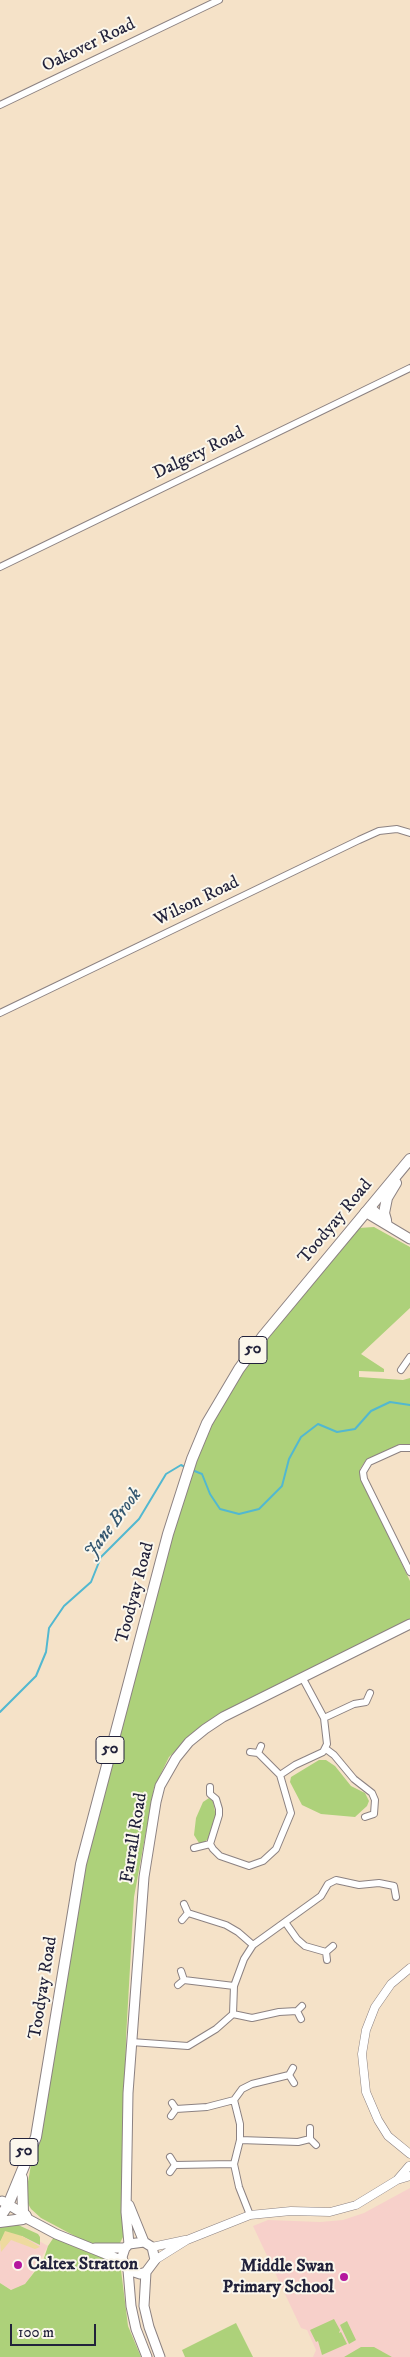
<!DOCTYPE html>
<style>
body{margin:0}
#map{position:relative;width:410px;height:2357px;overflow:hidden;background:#f5e2c8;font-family:"IM FELL DW Pica",serif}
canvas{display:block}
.scale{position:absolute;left:10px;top:2324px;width:86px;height:22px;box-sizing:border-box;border:2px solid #22223b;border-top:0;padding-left:6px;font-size:15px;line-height:18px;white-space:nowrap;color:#22223b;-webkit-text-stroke:4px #fbf7ec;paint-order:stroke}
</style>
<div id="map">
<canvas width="410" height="2357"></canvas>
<div class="scale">100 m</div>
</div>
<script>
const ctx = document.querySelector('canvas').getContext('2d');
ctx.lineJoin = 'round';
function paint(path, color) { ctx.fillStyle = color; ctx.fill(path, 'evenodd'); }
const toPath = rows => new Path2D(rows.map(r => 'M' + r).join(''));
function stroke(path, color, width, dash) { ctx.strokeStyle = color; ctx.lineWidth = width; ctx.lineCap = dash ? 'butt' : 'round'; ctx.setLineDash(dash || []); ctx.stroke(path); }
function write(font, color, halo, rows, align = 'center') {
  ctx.font = font + ' "IM FELL DW Pica",serif'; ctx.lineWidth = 4; ctx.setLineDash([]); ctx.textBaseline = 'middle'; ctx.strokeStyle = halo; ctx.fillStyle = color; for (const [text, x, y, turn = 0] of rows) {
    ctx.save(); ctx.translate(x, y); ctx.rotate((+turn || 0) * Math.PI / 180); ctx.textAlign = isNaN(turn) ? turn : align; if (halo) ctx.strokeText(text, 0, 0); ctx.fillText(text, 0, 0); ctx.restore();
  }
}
const built = toPath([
 [410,2188,410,2357,313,2357,316,2350,307,2330,301,2328,253,2226,268,2220,320,2222,343,2220,364,2213],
 [16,2228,48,2246,20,2295,0,2283,0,2239]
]);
const green = toPath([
 [374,1227,410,1247,410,1308,361,1354,384,1369,384,1372,359,1371,359,1377,403,1380,410,1378,410,1445,400,1444,366,1460,360,1469,360,1476,410,1581,410,1622,191,1736,169,1757,154,1788,134,1897,126,2038,123,2237,119,2245,100,2246,86,2242,41,2218,31,2209,27,2202,26,2193,93,1817,192,1459,239,1369,359,1228],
 [319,1760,326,1760,335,1766,351,1786,365,1793,369,1801,367,1806,355,1817,321,1814,302,1805,290,1782,291,1777],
 [209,1798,213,1801,216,1817,208,1839,203,1843,199,1843,194,1835,196,1818,203,1802],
 [16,2224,38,2234,40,2237,40,2245,22,2236,3,2237,0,2242,0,2225],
 [56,2234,118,2265,121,2270,128,2326,141,2357,0,2357,0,2283,11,2290,25,2284,43,2261,48,2246],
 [334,2319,340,2330,339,2333,341,2332,347,2344,322,2355,318,2341,316,2342,310,2330],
 [347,2321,356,2340,349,2344,340,2325],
 [236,2323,253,2357,185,2357,182,2350],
 [361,2347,374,2347,392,2357,344,2357]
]);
const sand = toPath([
 [5,2231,22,2236,40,2247,35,2249,11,2240,1,2252,0,2242]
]);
const stream = toPath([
 [192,1470,202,1474,210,1494,220,1509,239,1514,259,1509,282,1486,289,1459,301,1437,318,1424,337,1432,355,1429,371,1411,390,1402,410,1405],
 [0,1712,36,1676,46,1652,49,1628,64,1606,91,1582,101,1557,139,1519,166,1474,181,1465,185,1467]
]);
const minor = toPath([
 [0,105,219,0],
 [0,567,410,368],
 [0,1013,359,840,379,831,397,829,410,833],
 [401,1370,410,1357],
 [410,1448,400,1448,369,1462,363,1472,364,1479,410,1572],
 [324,1718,354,1704,366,1702,370,1693],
 [326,1749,334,1755,354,1779,372,1793,375,1800,374,1814,365,1817],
 [250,1752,258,1753,261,1746],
 [258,1753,280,1775],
 [210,1787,210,1794,216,1799,219,1809,219,1815,210,1844,213,1849,220,1856,249,1866,263,1861,276,1849,291,1813,280,1775,295,1765,323,1752,327,1744,324,1718,302,1677],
 [194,1848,210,1844],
 [184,1904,188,1913,226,1925,238,1932,253,1945],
 [182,1920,188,1913],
 [285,1922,297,1939,305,1946,326,1952],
 [327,1960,326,1952,333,1946],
 [184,1980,234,1986],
 [178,1985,184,1980,181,1971],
 [233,2014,252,2018,279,2012,297,2011],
 [301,2019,297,2011,302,2006],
 [131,2042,188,2046,216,2029,233,2014,234,1986,244,1959,253,1945,321,1896,328,1884,336,1880,359,1885,379,1883,394,1886,396,1897],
 [293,2068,289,2075,294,2083],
 [176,2109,207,2107,234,2100],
 [171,2116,176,2109,172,2103],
 [310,2128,310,2139,316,2145],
 [240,2140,298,2142,310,2139],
 [175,2165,234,2164],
 [170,2172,175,2165,170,2157],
 [250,2215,239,2187,234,2164,240,2140,240,2124,234,2100,242,2089,252,2084,289,2075]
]);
const tertiary = toPath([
 [410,1968,391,1984,375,2007,366,2030,362,2054,366,2092,378,2120,388,2136,410,2154],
 [397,2180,409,2166],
 [152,2247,185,2240],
 [155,2260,187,2240,250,2215,291,2211,330,2212,356,2205,397,2180,410,2176]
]);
const secondary = toPath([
 [370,1207,387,1223],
 [365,1212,410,1239],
 [2,2201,26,2215,28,2219,56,2234,123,2261],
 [129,2205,144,2242],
 [129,2244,144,2242,152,2247,155,2260,146,2272,140,2274,128,2270,124,2264,122,2257,125,2248,129,2244,126,2212,128,2093,144,1877,156,1802,160,1786,176,1758,189,1742,205,1729,223,1717,410,1624],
 [95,2248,125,2248],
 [128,2270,131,2306,136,2329,147,2357],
 [146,2272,144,2306,149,2327,160,2357]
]);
const primary = toPath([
 [386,1220,384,1213,387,1198,396,1183],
 [22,2178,23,2213],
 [0,2217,8,2205,36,2137,81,1864,168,1534,192,1459,207,1423,239,1369,263,1336,410,1159],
 [0,2222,23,2219]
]);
const markers = [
 [18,2265,5,"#b5179e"],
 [344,2277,5,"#b5179e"]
];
const shields = [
 [253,1350,28],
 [110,1750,28],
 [24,2152,28]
];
const shieldNames = [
 ["50",253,1350],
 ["50",110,1750],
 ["50",24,2152]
];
const streetNames = [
 ["Oakover Road",89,46,-26],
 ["Dalgety Road",199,454,-26],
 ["Wilson Road",197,902,-26],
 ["Toodyay Road",336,1222,-50],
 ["Toodyay Road",136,1593,-75],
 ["Farrall Road",135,1838,-81],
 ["Toodyay Road",44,1988,-81]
];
const poiNames = [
 ["Caltex Stratton",28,2265],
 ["Middle Swan",334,2267,"right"],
 ["Primary School",334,2288,"right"]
];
const waterNames = [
 ["Jane Brook",114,1524,-53]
];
paint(built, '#f7d0ca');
paint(green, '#add17a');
paint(sand, '#eeda9e');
stroke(stream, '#52b8d0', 2);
stroke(minor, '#8c8282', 8);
stroke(tertiary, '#8c8282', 9);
stroke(secondary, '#8c8282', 11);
stroke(primary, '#8c8282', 12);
stroke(minor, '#fff', 6);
stroke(tertiary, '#fff', 8);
stroke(secondary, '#fff', 9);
stroke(primary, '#fff', 10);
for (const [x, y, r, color] of markers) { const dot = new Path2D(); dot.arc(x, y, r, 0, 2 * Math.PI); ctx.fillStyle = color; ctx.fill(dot); stroke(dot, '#fbf7ec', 2); }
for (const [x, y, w] of shields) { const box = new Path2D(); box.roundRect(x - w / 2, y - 13.5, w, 27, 4); ctx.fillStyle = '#fbf7ec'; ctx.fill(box); stroke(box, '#22223b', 1); }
write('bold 16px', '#22223b', null, shieldNames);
write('18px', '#22223b', '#fbf7ec', streetNames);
write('bold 18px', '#22223b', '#fbf7ec', poiNames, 'left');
write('italic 19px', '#33566f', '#fbf7ec', waterNames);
</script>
